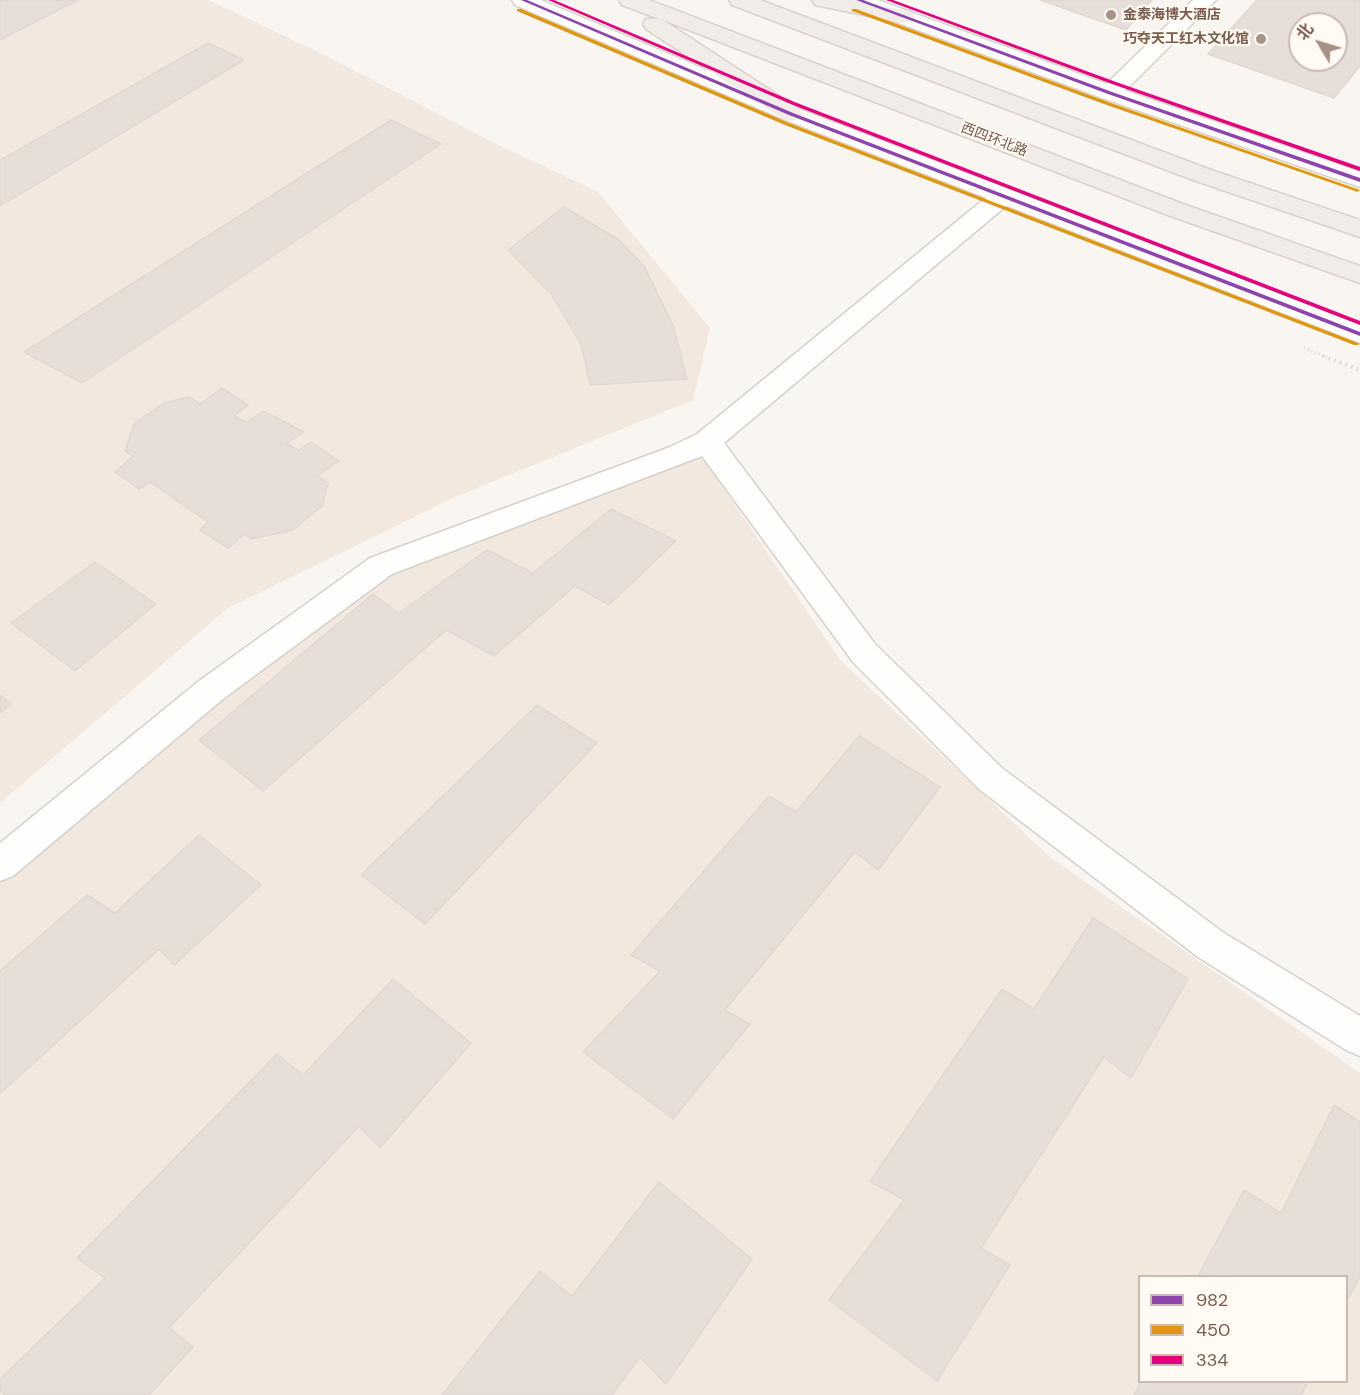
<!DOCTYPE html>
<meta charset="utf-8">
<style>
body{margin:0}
#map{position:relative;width:1360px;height:1395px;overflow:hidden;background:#f9f5f0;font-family:"DM Sans","Noto Sans SC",sans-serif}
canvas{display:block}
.legend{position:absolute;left:1138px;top:1275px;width:210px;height:108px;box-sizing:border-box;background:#fffaf3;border:2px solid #cabbb1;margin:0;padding:8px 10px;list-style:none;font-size:18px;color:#7a5c4d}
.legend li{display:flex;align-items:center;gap:12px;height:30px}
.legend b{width:30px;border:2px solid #cabbb1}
.north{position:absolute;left:1288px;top:12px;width:60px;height:60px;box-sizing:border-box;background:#fffaf3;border:2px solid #cabbb1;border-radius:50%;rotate:308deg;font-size:16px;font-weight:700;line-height:24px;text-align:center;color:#7a5c4d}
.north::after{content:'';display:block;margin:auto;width:21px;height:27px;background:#a69286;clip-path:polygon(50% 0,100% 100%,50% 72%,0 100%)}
</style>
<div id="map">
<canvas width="1360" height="1395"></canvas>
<ul class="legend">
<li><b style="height:8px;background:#8e44ad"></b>982</li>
<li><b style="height:8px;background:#de970f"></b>450</li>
<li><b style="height:8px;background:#e5007d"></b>334</li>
</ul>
<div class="north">北</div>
</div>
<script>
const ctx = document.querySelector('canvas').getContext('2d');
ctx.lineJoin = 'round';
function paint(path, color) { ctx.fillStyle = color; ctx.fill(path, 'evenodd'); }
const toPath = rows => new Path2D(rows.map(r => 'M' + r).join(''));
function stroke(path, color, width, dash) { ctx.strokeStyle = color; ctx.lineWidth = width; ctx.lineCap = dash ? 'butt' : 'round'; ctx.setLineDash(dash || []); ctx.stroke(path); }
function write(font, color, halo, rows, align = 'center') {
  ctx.font = font + ' "DM Sans","Noto Sans SC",sans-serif'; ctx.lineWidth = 4.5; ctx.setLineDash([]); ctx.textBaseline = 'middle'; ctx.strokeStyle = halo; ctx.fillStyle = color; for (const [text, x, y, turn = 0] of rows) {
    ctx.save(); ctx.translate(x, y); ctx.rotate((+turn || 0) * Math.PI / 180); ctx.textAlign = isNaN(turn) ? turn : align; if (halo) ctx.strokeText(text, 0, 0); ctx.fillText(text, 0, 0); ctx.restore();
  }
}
const residential = toPath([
 [0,0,209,0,312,49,497,144,598,192,710,328,693,400,455,497,228,608,0,803],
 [700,454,841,661,1051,858,1360,1073,1360,1395,0,1395,0,882,285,645,390,573],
 [1140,1276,1346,1276,1346,1382,1140,1382]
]);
const building = toPath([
 [3,0,78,0,0,40,0,2,3,0],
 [1040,0,1152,0,1126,30,1040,0],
 [1257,0,1360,0,1360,66,1334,98,1208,54,1257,0],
 [1300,24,1336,24,1336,60,1300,60,1300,24],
 [208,43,244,60,0,206,0,160,208,43],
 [391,120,441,144,82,383,24,352,391,120],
 [564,207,618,239,644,266,673,325,687,379,590,385,581,344,552,295,508,250,564,207],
 [222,388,248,405,234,416,247,422,263,411,304,432,286,444,299,450,311,442,339,461,317,476,328,483,322,506,293,530,252,539,245,534,228,548,200,530,208,522,150,482,139,489,115,472,133,456,125,451,134,424,164,403,189,397,200,404,222,388],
 [611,509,676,541,609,605,575,586,494,656,446,630,263,791,199,740,373,594,399,613,487,550,533,573,611,509],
 [95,562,156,604,75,671,11,623,95,562],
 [0,695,11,704,0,713,0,695],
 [537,705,597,743,425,924,361,875,537,705],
 [859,736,940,787,878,870,855,852,725,1010,750,1024,673,1119,583,1052,660,971,631,955,769,796,796,812,859,736],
 [199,835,261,885,174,965,159,949,0,1094,0,971,87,895,115,913,199,835],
 [1093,918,1188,979,1131,1078,1104,1057,981,1248,1010,1265,937,1381,829,1300,904,1200,870,1181,1002,989,1034,1009,1093,918],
 [393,979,471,1043,380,1148,359,1126,169,1328,193,1347,149,1395,5,1395,0,1390,0,1379,105,1278,77,1258,277,1054,303,1075,393,979],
 [1334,1105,1360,1122,1360,1276,1346,1303,1346,1276,1198,1276,1244,1190,1281,1213,1334,1105],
 [659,1182,752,1259,666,1384,640,1357,612,1395,442,1395,540,1271,572,1296,659,1182],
 [1141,1382,1308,1382,1301,1395,1134,1395,1141,1382]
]);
const pathFar1 = toPath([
 [1304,348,1327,357]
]);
const path = toPath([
 [1323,356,1360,370]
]);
const minor = toPath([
 [1193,0,1216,0,1118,98,1110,100,1102,98,1099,93,1102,88,1193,0],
 [1003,188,1012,191,1015,196,1012,201,724,443,875,644,1003,769,1224,933,1360,1016,1360,1056,1346,1050,1198,957,979,789,853,662,702,456,392,574,223,699,13,876,0,881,0,843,199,681,370,558,670,447,697,434,994,191,1003,188]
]);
const tertiary = toPath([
 [512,0,541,0,799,109,1360,324,1360,343,783,119,515,5,512,0],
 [847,0,878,0,1118,88,1360,172,1360,187,1102,98,850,5,847,0]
]);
const trunk = toPath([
 [619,0,649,0,1183,204,1360,266,1360,283,1165,214,663,20,799,109,803,114,799,119,791,121,783,119,646,29,643,24,646,19,659,19,622,5,619,0],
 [729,0,760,0,1211,170,1360,220,1360,237,1193,180,732,5,729,0],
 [812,0,853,0,911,12,914,17,911,22,903,23,815,5,812,0]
]);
const bus1 = toPath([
 [521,0,527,0,793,113,1360,332,1360,336,789,115,521,0],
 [856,0,863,0,1112,92,1360,178,1360,182,1108,94,856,0]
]);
const bus2 = toPath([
 [517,9,521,9,789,123,1358,343,1359,344,1358,345,1354,345,785,125,517,11,517,9],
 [852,9,856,9,1108,102,1360,190,1357,192,1355,191,1104,104,852,11,852,9]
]);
const bus3 = toPath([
 [548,0,554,0,797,103,1360,321,1360,325,793,105,548,0],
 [886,0,893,0,1116,82,1360,167,1360,171,1112,84,886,0]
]);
const markers = [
 [1111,15,6,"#a69286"],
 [1261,39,6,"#a69286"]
];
const farPoinames = [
 ["金泰海博大酒店",1123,15],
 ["巧夺天工红木文化馆",1249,39,"right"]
];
const farStreetnames = [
 ["西四环北路",994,140,21]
];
paint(residential, '#f2e8de');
paint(building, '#e6ded7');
stroke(building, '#e2d8d2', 1.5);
stroke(minor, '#d7d1cb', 3);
stroke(tertiary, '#d7d1cb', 3);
stroke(trunk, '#dad1cc', 3);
stroke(pathFar1, '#dcd5d0', 3, [1, 3]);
stroke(path, '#dcd5d0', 4, [1.5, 4.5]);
paint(minor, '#fefefd');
paint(tertiary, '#fefefd');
paint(trunk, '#f2ece8');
paint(bus1, '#8e44ad');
paint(bus2, '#de970f');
paint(bus3, '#e5007d');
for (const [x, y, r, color] of markers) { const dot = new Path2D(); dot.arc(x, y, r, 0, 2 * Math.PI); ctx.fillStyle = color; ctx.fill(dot); stroke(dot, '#fffaf3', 2); }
write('bold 14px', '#7a5c4d', '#fffaf3', farPoinames, 'left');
write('14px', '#7a5c4d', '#fffaf3', farStreetnames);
</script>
